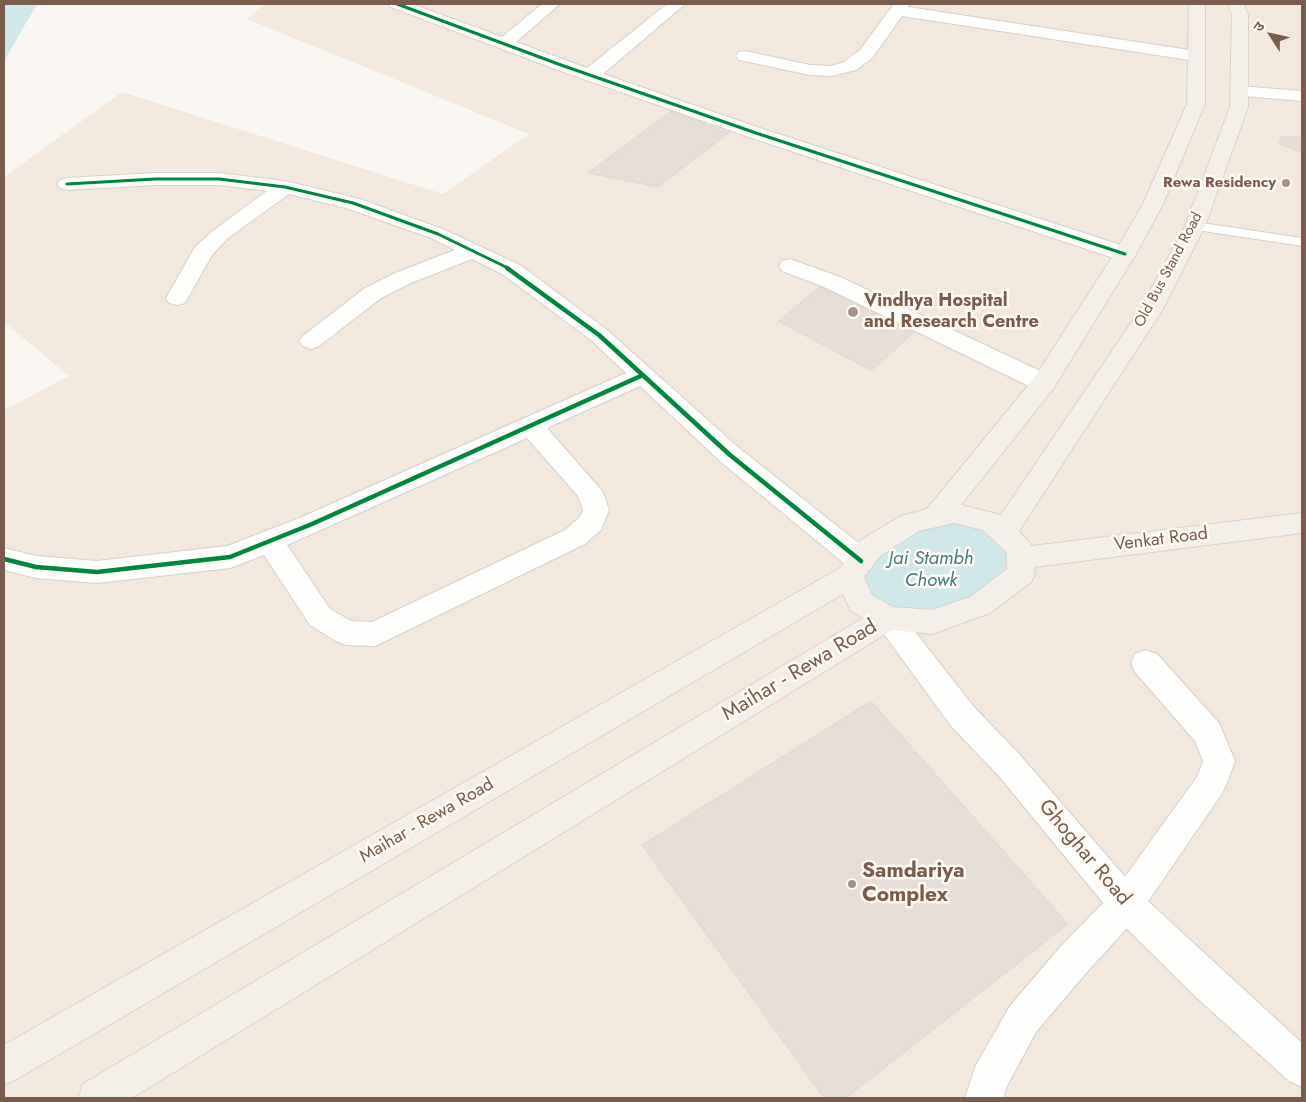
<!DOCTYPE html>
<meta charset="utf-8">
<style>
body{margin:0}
#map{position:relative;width:1306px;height:1102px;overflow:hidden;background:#f9f5f0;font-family:Jost,"Noto Sans Devanagari",sans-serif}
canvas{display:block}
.frame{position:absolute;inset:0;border:5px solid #7a5c4d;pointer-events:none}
.north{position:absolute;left:1246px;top:10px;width:50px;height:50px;-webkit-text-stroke:4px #fffaf3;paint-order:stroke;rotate:305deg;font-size:14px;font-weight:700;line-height:20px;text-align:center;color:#7a5c4d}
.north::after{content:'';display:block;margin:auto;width:18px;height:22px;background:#7a5c4d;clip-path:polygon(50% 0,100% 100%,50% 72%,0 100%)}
</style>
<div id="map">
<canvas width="1306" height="1102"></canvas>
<div class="frame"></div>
<div class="north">उ</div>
</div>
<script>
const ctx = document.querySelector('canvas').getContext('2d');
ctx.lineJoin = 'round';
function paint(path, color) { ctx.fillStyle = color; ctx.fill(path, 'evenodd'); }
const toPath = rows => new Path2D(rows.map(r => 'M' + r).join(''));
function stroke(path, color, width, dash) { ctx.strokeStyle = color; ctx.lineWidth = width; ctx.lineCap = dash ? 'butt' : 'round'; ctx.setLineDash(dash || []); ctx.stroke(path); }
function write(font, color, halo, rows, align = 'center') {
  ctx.font = font + ' Jost,sans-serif'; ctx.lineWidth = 5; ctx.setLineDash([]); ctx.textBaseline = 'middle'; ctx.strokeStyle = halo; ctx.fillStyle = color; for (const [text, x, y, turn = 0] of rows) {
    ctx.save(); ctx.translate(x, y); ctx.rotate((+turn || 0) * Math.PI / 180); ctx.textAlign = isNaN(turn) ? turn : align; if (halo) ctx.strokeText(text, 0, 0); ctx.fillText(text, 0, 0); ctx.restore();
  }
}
const residential = toPath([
 [265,4,1302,4,1302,1098,4,1098,4,410,69,376,4,322,4,177,122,92,443,194,529,134,247,19]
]);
const water = toPath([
 [4,4,37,4,4,61],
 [992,522,1021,574,980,605,888,618,850,576,911,523]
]);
const building = toPath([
 [671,111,729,133,658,187,588,173,671,111],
 [1282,137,1302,137,1302,152,1279,144,1282,137],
 [823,284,916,330,872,371,778,321,823,284],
 [871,701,1068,924,846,1098,824,1098,642,845,871,701]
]);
const service = toPath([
 [1195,222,1302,238,1302,246,1190,229,1188,226,1190,223,1195,222]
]);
const minor = toPath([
 [389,4,412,4,502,37,542,4,560,4,516,42,587,68,667,4,685,4,603,74,763,129,1133,249,1136,254,1133,259,1125,261,1117,259,749,137,555,69,391,7,389,4],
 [894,4,910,4,908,7,1196,51,1202,52,1205,56,1202,60,1196,61,902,16,872,58,856,70,832,76,810,75,739,60,736,56,739,52,745,51,810,65,831,66,844,62,860,50,894,4],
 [1239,86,1302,91,1302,101,1233,95,1230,91,1233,87,1239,86],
 [155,173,219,173,285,181,360,199,445,230,520,265,607,330,739,448,871,553,875,561,871,569,861,572,851,569,721,462,640,386,547,428,603,492,609,510,601,530,585,544,375,646,346,645,336,641,310,625,264,555,230,568,97,583,36,578,4,570,4,548,36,556,97,561,227,546,302,517,626,373,591,340,504,275,472,259,411,283,381,298,319,346,311,349,303,346,299,341,303,336,365,288,395,273,455,250,431,238,346,208,289,194,228,238,212,255,185,303,177,305,169,303,166,298,195,247,214,230,267,191,219,185,155,185,67,190,60,188,57,184,60,180,67,178,155,173],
 [527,438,578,496,583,510,580,517,565,530,372,622,351,621,330,609,287,545,527,438],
 [790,259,840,277,1053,377,1056,383,1053,389,1044,391,1035,389,824,287,782,271,779,266,782,261,790,259],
 [1146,650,1157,654,1219,723,1235,761,1226,785,1221,795,1138,916,1087,972,1036,1032,1007,1086,1003,1098,965,1098,976,1065,1010,1006,1061,946,1114,892,1197,777,1203,761,1195,741,1135,672,1131,663,1135,654,1146,650]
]);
const tertiary = toPath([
 [888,606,898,610,974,707,1020,755,1138,892,1302,1043,1302,1087,1289,1081,1197,998,1114,916,998,775,952,727,878,626,874,618,878,610,888,606]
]);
const primary = toPath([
 [1189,4,1205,4,1205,104,1163,204,1136,254,1053,389,961,505,1001,515,1141,308,1185,226,1230,107,1232,15,1228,4,1244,4,1248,15,1248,107,1205,226,1163,309,1019,531,1032,546,1302,513,1302,533,1034,567,1035,574,1031,582,990,613,932,634,892,630,132,1098,78,1098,83,1084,863,618,851,611,843,594,17,1079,4,1085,4,1045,840,568,859,541,901,516,927,509,1035,377,1114,254,1143,204,1187,104,1189,4],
 [954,523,983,530,1006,552,1007,569,970,597,932,610,893,607,872,595,864,577,879,557,919,531,954,523]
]);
const cyclewayFar1 = toPath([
 [397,4,561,65,756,133,1125,254],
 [67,184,155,179,219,179,285,187,353,203,438,234,510,269]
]);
const cycleway = toPath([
 [507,268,599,335,730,455,861,561],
 [4,559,36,567,97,572,230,557,312,524,643,375]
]);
const markers = [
 [1286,183,5,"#a69286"],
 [853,312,6,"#a69286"],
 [852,884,5,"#a69286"]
];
const farPoinames = [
 ["Rewa Residency",1276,183]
];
const farStreetnames = [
 ["Old Bus Stand Road",1169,270,-62]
];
const poiNames = [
 ["Vindhya Hospital",864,302],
 ["and Research Centre",864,323]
];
const streetNames = [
 ["Venkat Road",1161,540,-7],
 ["Maihar - Rewa Road",427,821,-30]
];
const waterNames = [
 ["Jai Stambh",931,559],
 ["Chowk",931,581]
];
const nearStreetnames = [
 ["Maihar - Rewa Road",800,671,-31],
 ["Ghoghar Road",1084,853,50]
];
const nearPoinames = [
 ["Samdariya",862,872],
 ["Complex",862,896]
];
paint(residential, '#f2e8de');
paint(water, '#d0e8ea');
paint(building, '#e6ded7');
stroke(building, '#e2d8d2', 1);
stroke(service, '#d7d1cb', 2);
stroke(minor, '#d7d1cb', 2);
stroke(tertiary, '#d7d1cb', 2);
stroke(primary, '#dad1cc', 2);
paint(service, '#fefefd');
paint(minor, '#fefefd');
paint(tertiary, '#fefefd');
paint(primary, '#f3eee8');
stroke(cyclewayFar1, '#00873e', 3);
stroke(cycleway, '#00873e', 4.5);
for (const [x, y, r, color] of markers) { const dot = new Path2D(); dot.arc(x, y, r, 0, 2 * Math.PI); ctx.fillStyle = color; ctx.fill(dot); stroke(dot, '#fffaf3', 2); }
write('bold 15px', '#7a5c4d', '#fffaf3', farPoinames, 'right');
write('15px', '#7a5c4d', '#fffaf3', farStreetnames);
write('bold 18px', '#7a5c4d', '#fffaf3', poiNames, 'left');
write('18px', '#7a5c4d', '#fffaf3', streetNames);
write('italic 19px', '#437c86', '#fffaf3', waterNames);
write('21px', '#7a5c4d', '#fffaf3', nearStreetnames);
write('bold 21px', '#7a5c4d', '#fffaf3', nearPoinames, 'left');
</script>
